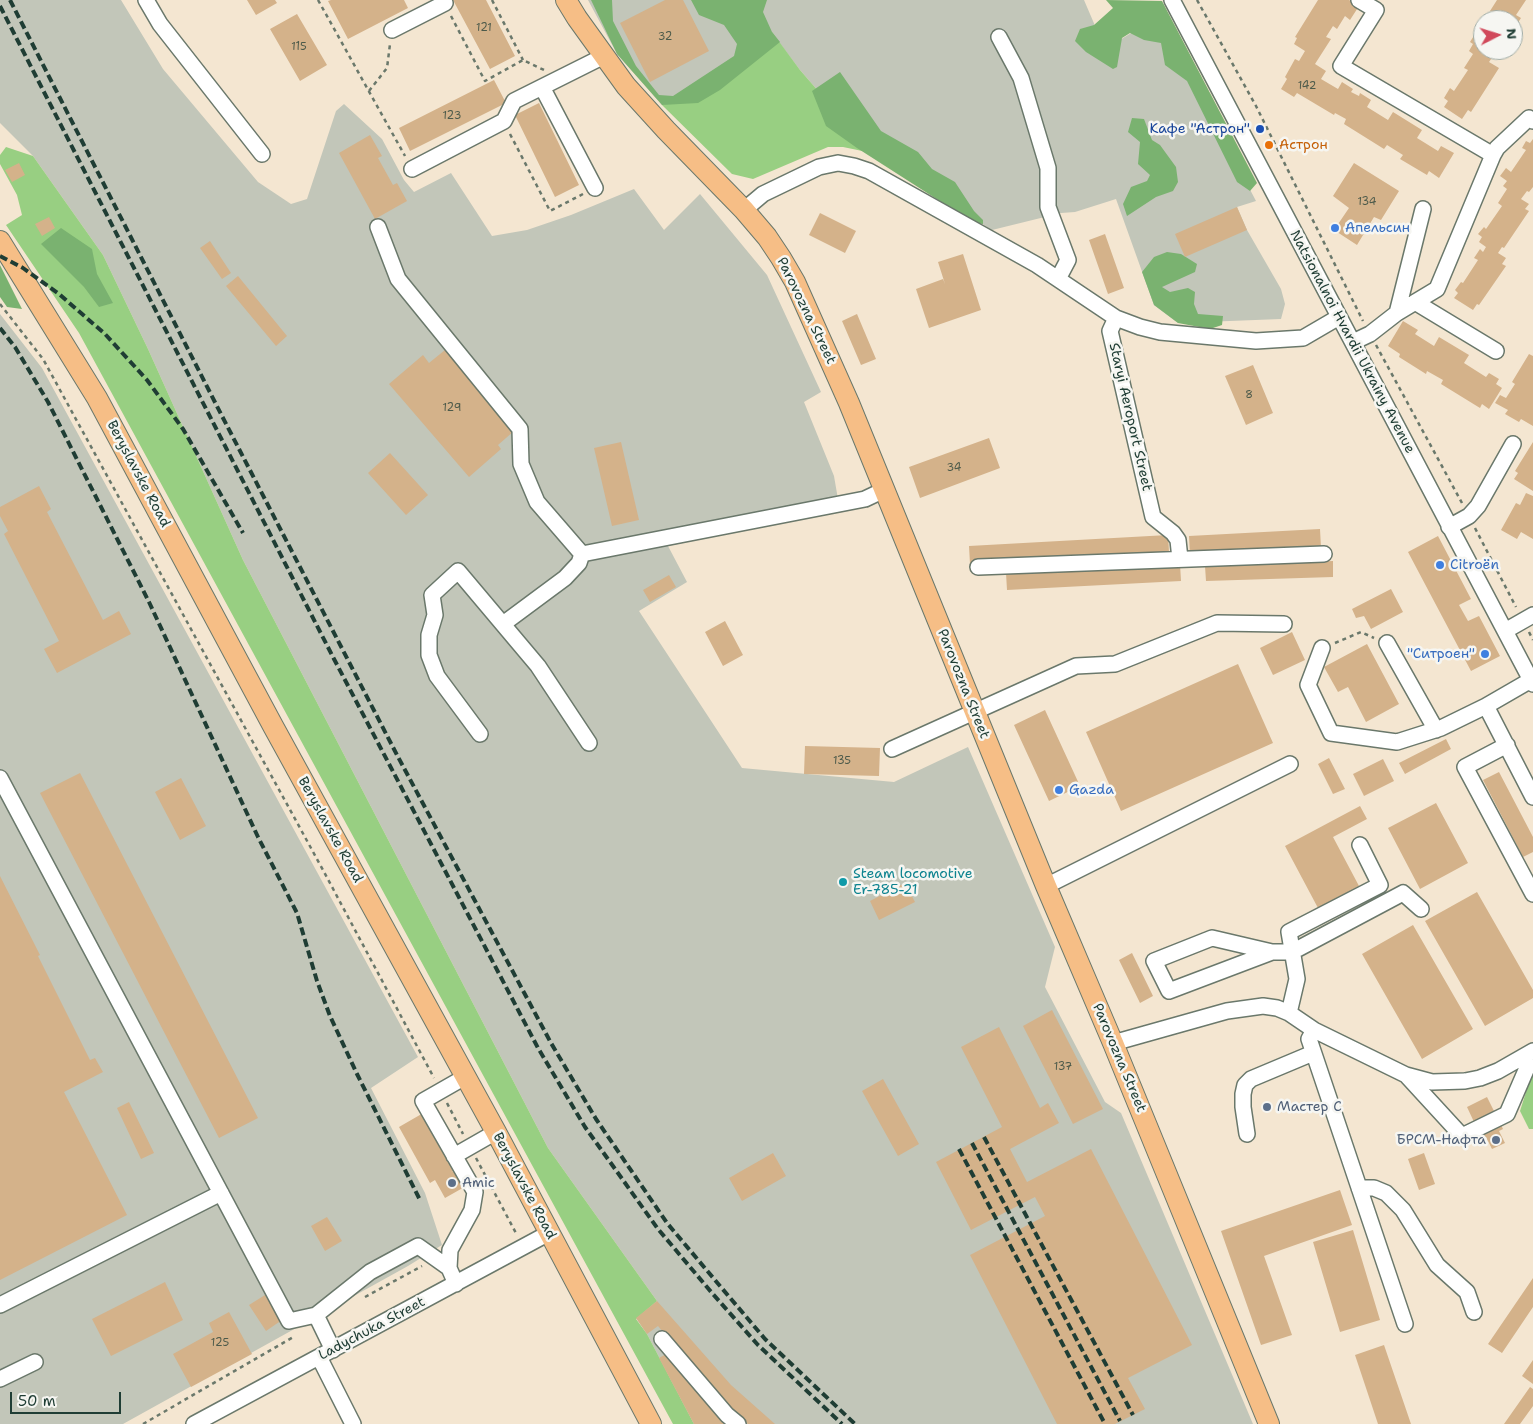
<!DOCTYPE html>
<meta charset="utf-8">
<style>
body{margin:0}
#map{position:relative;width:1533px;height:1424px;overflow:hidden;background:#f4e6d1;font-family:"Shantell Sans",sans-serif}
canvas{display:block}
.north{position:absolute;left:1473px;top:10px;width:50px;height:50px;box-sizing:border-box;background:#f6f6f2;border:1px solid #a0aca6;border-radius:50%;rotate:85deg;font-size:14px;font-weight:700;line-height:20px;text-align:center;color:#1f3d34}
.north::after{content:'';display:block;margin:auto;width:18px;height:22px;background:#d1495b;clip-path:polygon(50% 0,100% 100%,50% 72%,0 100%)}
.scale{position:absolute;left:10px;top:1392px;width:111px;height:22px;box-sizing:border-box;border:2px solid #1f3d34;border-top:0;padding-left:6px;font-size:15px;line-height:18px;white-space:nowrap;color:#1f3d34;-webkit-text-stroke:4px #f6f6f2;paint-order:stroke}
</style>
<div id="map">
<canvas width="1533" height="1424"></canvas>
<div class="north">N</div>
<div class="scale">50 m</div>
</div>
<script>
const ctx = document.querySelector('canvas').getContext('2d');
ctx.lineJoin = 'round';
function paint(path, color) { ctx.fillStyle = color; ctx.fill(path, 'evenodd'); }
const toPath = rows => new Path2D(rows.map(r => 'M' + r).join(''));
function stroke(path, color, width, dash) { ctx.strokeStyle = color; ctx.lineWidth = width; ctx.lineCap = dash ? 'butt' : 'round'; ctx.setLineDash(dash || []); ctx.stroke(path); }
function write(font, color, halo, rows, align = 'center') {
  ctx.font = font + ' "Shantell Sans",sans-serif'; ctx.lineWidth = 5; ctx.setLineDash([]); ctx.textBaseline = 'middle'; ctx.strokeStyle = halo; ctx.fillStyle = color; for (const [text, x, y, turn = 0] of rows) {
    ctx.save(); ctx.translate(x, y); ctx.rotate((+turn || 0) * Math.PI / 180); ctx.textAlign = isNaN(turn) ? turn : align; if (halo) ctx.strokeText(text, 0, 0); ctx.fillText(text, 0, 0); ctx.restore();
  }
}
const industrial = toPath([
 [0,0,121,0,163,69,258,182,291,204,307,199,336,111,344,104,382,139,404,180,414,192,451,173,492,236,527,230,571,215,634,189,664,230,700,194,767,275,821,392,804,402,834,476,840,511,668,546,687,582,639,611,742,768,894,782,968,747,1055,947,1045,987,1105,1102,1121,1113,1253,1424,694,1424,647,1334,636,1318,657,1301,548,1148,243,560,148,349,103,255,33,156,0,123],
 [588,0,1084,0,1105,49,1159,16,1256,201,1237,207,1247,230,1281,289,1285,304,1281,319,1178,323,1154,305,1116,199,1075,212,1061,213,992,230,872,153,800,70,772,33,690,98,662,105,617,54],
 [0,314,42,368,418,1057,371,1088,425,1193,442,1245,408,1266,123,1424,0,1424]
]);
const green = toPath([
 [772,32,800,70,872,153,843,147,828,147,753,179,732,174,662,105,690,98],
 [6,147,33,156,103,255,148,349,243,560,548,1148,657,1301,636,1319,647,1334,694,1424,673,1424,79,333,6,225,22,215,17,195,0,164,0,155],
 [1533,1070,1533,1129,1529,1129,1520,1111]
]);
const forest = toPath([
 [591,0,612,0,613,21,636,66,659,95,673,96,734,56,737,44,724,25,699,15,691,0,767,0,763,12,772,32,780,42,720,90,698,103,662,105,617,54],
 [1106,0,1162,1,1257,183,1250,191,1237,182,1187,81,1165,65,1161,43,1144,40,1130,33,1122,38,1117,67,1113,69,1086,52,1075,41,1080,29,1094,25,1113,8],
 [840,72,881,131,918,152,932,169,955,182,974,211,983,220,983,224,974,223,857,148,826,126,812,91],
 [1132,118,1144,119,1152,140,1160,145,1176,167,1178,182,1173,191,1156,197,1127,216,1123,204,1131,187,1147,181,1150,175,1138,164,1140,142,1128,132],
 [61,228,92,249,97,274,113,303,99,307,84,287,41,244],
 [1167,252,1181,254,1197,264,1195,272,1162,287,1170,292,1188,288,1195,292,1194,304,1198,314,1223,316,1222,325,1210,329,1178,323,1154,305,1142,272,1154,257],
 [0,265,22,309,7,307,0,297]
]);
const building = toPath([
 [247,0,275,0,277,3,256,15],
 [331,0,404,0,408,8,348,39,328,1],
 [453,0,486,0,515,56,490,69],
 [665,0,683,0,709,51,650,82,620,23],
 [1318,0,1349,0,1359,6,1350,20,1345,16,1337,29,1333,26,1326,37,1331,39,1315,64,1326,71,1321,79,1338,89,1342,82,1353,89,1351,92,1359,96,1360,93,1371,100,1367,107,1388,120,1393,112,1422,130,1417,138,1438,151,1441,146,1454,153,1439,178,1429,171,1427,175,1400,159,1403,155,1387,145,1384,149,1344,124,1346,119,1335,113,1334,115,1297,93,1294,97,1281,89,1287,79,1285,77,1295,59,1299,61,1305,51,1294,44,1297,38,1295,37],
 [1497,0,1526,0,1516,15,1521,18,1513,30,1513,20,1488,20,1493,13,1490,11],
 [297,14,327,65,300,81,270,29],
 [1483,28,1483,50,1500,50,1498,53,1496,52,1489,62,1499,68,1471,112,1468,110,1462,119,1444,107,1448,101,1444,98,1450,88,1454,91,1468,70,1464,68,1473,54,1469,51,1473,44,1470,42,1475,34,1478,36],
 [494,80,506,103,410,151,399,128],
 [539,103,579,185,555,197,515,115],
 [370,135,382,156,378,158,393,185,397,183,407,201,375,219,339,153],
 [1533,139,1533,187,1529,192,1527,191,1521,199,1529,204,1525,209,1529,211,1504,248,1502,247,1498,253,1506,258,1502,264,1506,266,1479,305,1477,304,1473,310,1454,298,1458,293,1455,290,1461,282,1463,283,1478,260,1474,258,1480,249,1483,252,1486,247,1479,242,1482,237,1478,234,1484,227,1486,229,1502,206,1498,203,1507,189,1503,186,1507,181,1500,176,1506,168,1511,172,1526,150,1522,148,1526,141,1530,143],
 [19,163,25,175,12,182,5,170],
 [1354,163,1399,191,1381,220,1374,217,1357,245,1334,230,1349,208,1333,196],
 [1237,207,1247,230,1185,257,1175,234],
 [820,213,856,231,845,253,809,235],
 [49,217,55,228,42,236,35,224],
 [1105,234,1124,288,1108,294,1089,240],
 [210,241,231,273,222,279,200,248],
 [963,254,981,310,929,328,916,289,943,279,945,284,938,262],
 [238,276,287,336,276,346,226,286],
 [857,314,876,359,861,365,842,321],
 [1403,321,1418,330,1415,334,1434,346,1439,337,1469,355,1464,363,1486,377,1489,373,1499,379,1496,384,1502,388,1489,409,1482,404,1480,408,1441,384,1443,380,1427,371,1426,374,1399,357,1400,354,1388,346],
 [445,350,514,431,498,445,501,449,469,477,389,384,423,355,429,363],
 [1529,354,1533,356,1533,426,1521,419,1519,422,1505,414,1508,410,1495,403,1500,395,1506,398,1515,384,1512,382],
 [1253,365,1273,413,1246,425,1225,376],
 [989,438,1000,468,920,498,909,467],
 [621,442,639,520,612,526,594,448],
 [1533,442,1533,491,1514,479,1518,473,1515,471],
 [390,453,428,495,406,515,368,473],
 [39,486,51,509,47,512,103,620,119,611,131,634,57,673,44,649,59,641,4,534,8,531,0,516,0,507],
 [1526,493,1533,496,1533,539,1521,532,1517,539,1501,530,1516,503,1520,505],
 [1320,529,1321,548,1190,555,1189,536],
 [1168,535,1169,552,970,564,969,546],
 [1438,536,1471,599,1459,605,1468,621,1479,616,1500,656,1471,671,1408,552],
 [1333,561,1333,577,1206,581,1205,566],
 [1180,564,1181,581,1007,590,1006,573],
 [669,575,676,587,650,602,643,590],
 [1391,589,1403,612,1371,629,1364,616,1356,618,1352,609],
 [725,621,743,655,723,666,705,632],
 [1292,632,1305,660,1273,675,1260,648],
 [1367,644,1399,704,1366,722,1348,687,1338,692,1324,667],
 [1238,664,1273,743,1121,811,1086,732],
 [1045,710,1080,786,1049,801,1014,725],
 [1446,739,1451,749,1405,774,1399,763],
 [805,746,880,748,879,776,804,774],
 [1329,758,1345,789,1333,794,1318,764],
 [1383,759,1394,781,1364,796,1353,774],
 [1499,772,1533,837,1533,852,1523,857,1483,780],
 [80,773,258,1118,219,1138,40,793],
 [181,778,206,826,180,840,155,792],
 [1436,803,1468,863,1420,889,1388,828],
 [1360,806,1367,819,1333,837,1359,886,1318,908,1285,846],
 [0,876,40,955,38,956,90,1060,95,1058,103,1072,64,1092,127,1215,0,1280],
 [905,883,915,902,879,920,870,901],
 [1477,892,1533,990,1533,998,1485,1026,1425,921],
 [1413,925,1473,1029,1422,1059,1362,954],
 [1132,953,1153,996,1140,1003,1119,960],
 [1052,1010,1103,1109,1073,1124,1023,1026],
 [999,1027,1040,1108,1048,1103,1059,1123,1010,1149,1027,1182,1091,1149,1192,1345,1128,1378,1145,1409,1115,1424,1057,1424,970,1255,1045,1216,1035,1197,971,1230,936,1162,1002,1127,961,1047],
 [883,1079,919,1144,898,1156,862,1091],
 [1487,1097,1503,1129,1499,1131,1505,1143,1492,1149,1486,1137,1482,1139,1467,1107],
 [129,1102,154,1153,141,1159,117,1108],
 [425,1112,457,1168,450,1173,458,1168,468,1185,445,1198,435,1180,430,1183,399,1127],
 [773,1153,786,1176,742,1201,729,1178],
 [1424,1153,1435,1184,1419,1190,1408,1159],
 [1340,1190,1352,1225,1264,1256,1292,1335,1261,1345,1221,1231],
 [327,1217,342,1241,325,1251,311,1226],
 [1353,1230,1380,1320,1340,1332,1313,1242],
 [1533,1278,1533,1307,1502,1353,1488,1344],
 [165,1282,183,1320,111,1356,92,1319],
 [265,1295,282,1320,266,1331,249,1305],
 [657,1301,731,1385,775,1424,748,1424,717,1397,658,1326,647,1334,636,1318],
 [229,1312,252,1354,191,1387,173,1354,213,1332,209,1323],
 [1384,1345,1411,1424,1378,1424,1355,1355],
 [668,1353,728,1424,694,1424,659,1358],
 [1533,1360,1533,1384,1522,1376],
 [1530,1387,1533,1389,1533,1406,1520,1424,1504,1424]
]);
const path = toPath([
 [318,0,405,156],
 [492,0,523,60],
 [1197,0,1256,106,1363,321],
 [451,16,485,81,523,60,544,70],
 [369,91,387,68,390,44],
 [510,134,550,211,583,194],
 [0,304,43,359,323,870,434,1078],
 [1376,345,1462,503],
 [1475,528,1516,607],
 [1529,632,1533,640],
 [1335,643,1361,632,1374,638],
 [447,1103,463,1134],
 [476,1158,517,1235],
 [365,1297,422,1266],
 [143,1424,295,1336]
]);
const minor = toPath([
 [146,0,160,24,262,154],
 [1172,0,1533,684],
 [1359,0,1376,10,1341,66,1493,155],
 [392,30,445,3,443,0],
 [999,37,1021,78,1048,168,1048,207,1068,260,1058,279],
 [412,169,504,121,514,101,542,87],
 [595,188,542,87,604,56],
 [744,210,763,194,819,167,838,163,854,166,869,171,1037,265,1116,318,1140,327,1160,332,1256,341,1303,338,1339,317],
 [378,227,398,279,520,429,521,464,537,502,582,554],
 [1415,302,1496,351],
 [1397,313,1423,209],
 [1116,318,1110,331,1153,517,1173,533,1178,540,1180,559],
 [1353,342,1370,334,1397,313,1437,289,1493,155,1497,148,1529,118,1533,121],
 [1449,527,1469,516,1478,506,1513,444],
 [978,567,1324,554],
 [503,624,565,578,579,563,582,554,865,499,884,490],
 [1505,631,1533,615],
 [1387,643,1436,730],
 [1322,648,1308,685,1331,733,1397,742,1441,728,1486,706],
 [1531,680,1486,706,1533,797],
 [480,734,437,676,429,655,429,635,435,615,432,595,458,571,538,666,589,743],
 [1507,745,1465,767,1533,894],
 [892,749,1076,666,1115,664,1217,623,1284,624],
 [0,778,289,1321,316,1315],
 [1046,886,1290,764],
 [1272,952,1169,991,1154,961,1212,938,1272,952,1292,952,1403,893,1421,909],
 [1289,1013,1297,979,1289,932,1380,885,1360,845],
 [1314,1030,1309,1039,1405,1324],
 [1113,1043,1227,1011,1263,1006,1277,1008,1289,1013,1314,1030,1406,1075,1432,1082,1465,1081,1480,1078,1498,1071,1533,1051],
 [1406,1075,1462,1136,1507,1114,1533,1054],
 [1247,1134,1243,1107,1243,1094,1245,1085,1251,1079,1313,1053],
 [454,1156,496,1132],
 [1359,1188,1374,1188,1386,1193,1403,1210,1437,1265,1467,1292,1474,1312],
 [456,1284,449,1268,450,1250,472,1210,475,1192,423,1101,465,1077],
 [0,1305,221,1193],
 [662,1339,727,1415,738,1424],
 [333,1350,316,1315,370,1272,418,1246,449,1268],
 [319,1357,353,1424],
 [0,1379,35,1362],
 [194,1424,549,1233]
]);
const major = toPath([
 [566,0,577,18,626,86,666,130,744,210,767,237,781,258,795,282,849,403,1046,886,1113,1043,1269,1424],
 [0,241,97,398,273,726,496,1132,651,1424]
]);
const rail = toPath([
 [10,0,222,416,397,755,551,1043,596,1119,667,1223,720,1286,765,1339,855,1424],
 [0,6,334,659,538,1048,585,1127,658,1229,712,1293,758,1345,842,1424],
 [0,256,23,268,59,294,105,334,147,380,183,429,243,533],
 [0,328,15,347,48,402,149,602,258,837,297,913,317,981,330,1016,357,1074,420,1200],
 [984,1137,1133,1415],
 [972,1143,1120,1421],
 [959,1149,1105,1424]
]);
const markers = [
 [1260,129,5,"#1a4fb4"],
 [1269,145,5,"#e8710a"],
 [1335,228,5,"#3f7fe0"],
 [1440,565,5,"#3f7fe0"],
 [1485,654,5,"#3f7fe0"],
 [1059,790,5,"#3f7fe0"],
 [843,882,5,"#0f9aa8"],
 [1267,1107,5,"#5c6f8a"],
 [1496,1140,5,"#5c6f8a"],
 [452,1183,5,"#5c6f8a"]
];
const numberNames = [
 ["121",484,28],
 ["32",665,37],
 ["115",299,47],
 ["142",1307,86],
 ["123",452,116],
 ["134",1367,202],
 ["8",1249,395],
 ["129",452,408],
 ["34",954,468],
 ["135",842,761],
 ["137",1063,1067],
 ["125",220,1343]
];
const transitNames = [
 ["Кафе \"Астрон\"",1250,129]
];
const foodNames = [
 ["Астрон",1279,145]
];
const shopNames = [
 ["Апельсин",1345,228],
 ["Citroën",1450,565],
 ["\"Ситроен\"",1475,654,"right"],
 ["Gazda",1069,790]
];
const streetNames = [
 ["Parovozna Street",806,311,64],
 ["Natsionalnoi Hvardii Ukrainy Avenue",1352,342,62],
 ["Staryi Aeroport Street",1130,417,77],
 ["Beryslavske Road",138,474,62],
 ["Parovozna Street",963,684,68],
 ["Beryslavske Road",330,830,61],
 ["Parovozna Street",1119,1058,67],
 ["Beryslavske Road",524,1186,62],
 ["Ladychuka Street",372,1329,-28]
];
const cultureNames = [
 ["Steam locomotive",853,874],
 ["Er-785-21",853,890]
];
const serviceNames = [
 ["Мастер С",1277,1107],
 ["БРСМ-Нафта",1486,1140,"right"],
 ["Amic",462,1183]
];
paint(industrial, '#c2c6b9');
paint(green, '#98cf82');
paint(forest, '#7ab270');
paint(building, '#d4b28a');
stroke(minor, '#6a786b', 18);
stroke(major, '#6a786b', 22);
stroke(path, '#6a786b', 2.5, [4, 4]);
stroke(minor, '#fff', 15);
stroke(major, '#f6be86', 20);
stroke(rail, '#1f3d34', 4, [8, 4]);
for (const [x, y, r, color] of markers) { const dot = new Path2D(); dot.arc(x, y, r, 0, 2 * Math.PI); ctx.fillStyle = color; ctx.fill(dot); stroke(dot, '#f6f6f2', 2); }
write('11px', '#4c5a4a', null, numberNames);
write('14px', '#164399', '#f6f6f2', transitNames, 'right');
write('14px', '#c56008', '#f6f6f2', foodNames, 'left');
write('14px', '#366cbe', '#f6f6f2', shopNames, 'left');
write('14px', '#1f3d34', '#f6f6f2', streetNames);
write('14px', '#0d838f', '#f6f6f2', cultureNames, 'left');
write('14px', '#4e5e75', '#f6f6f2', serviceNames, 'left');
</script>
